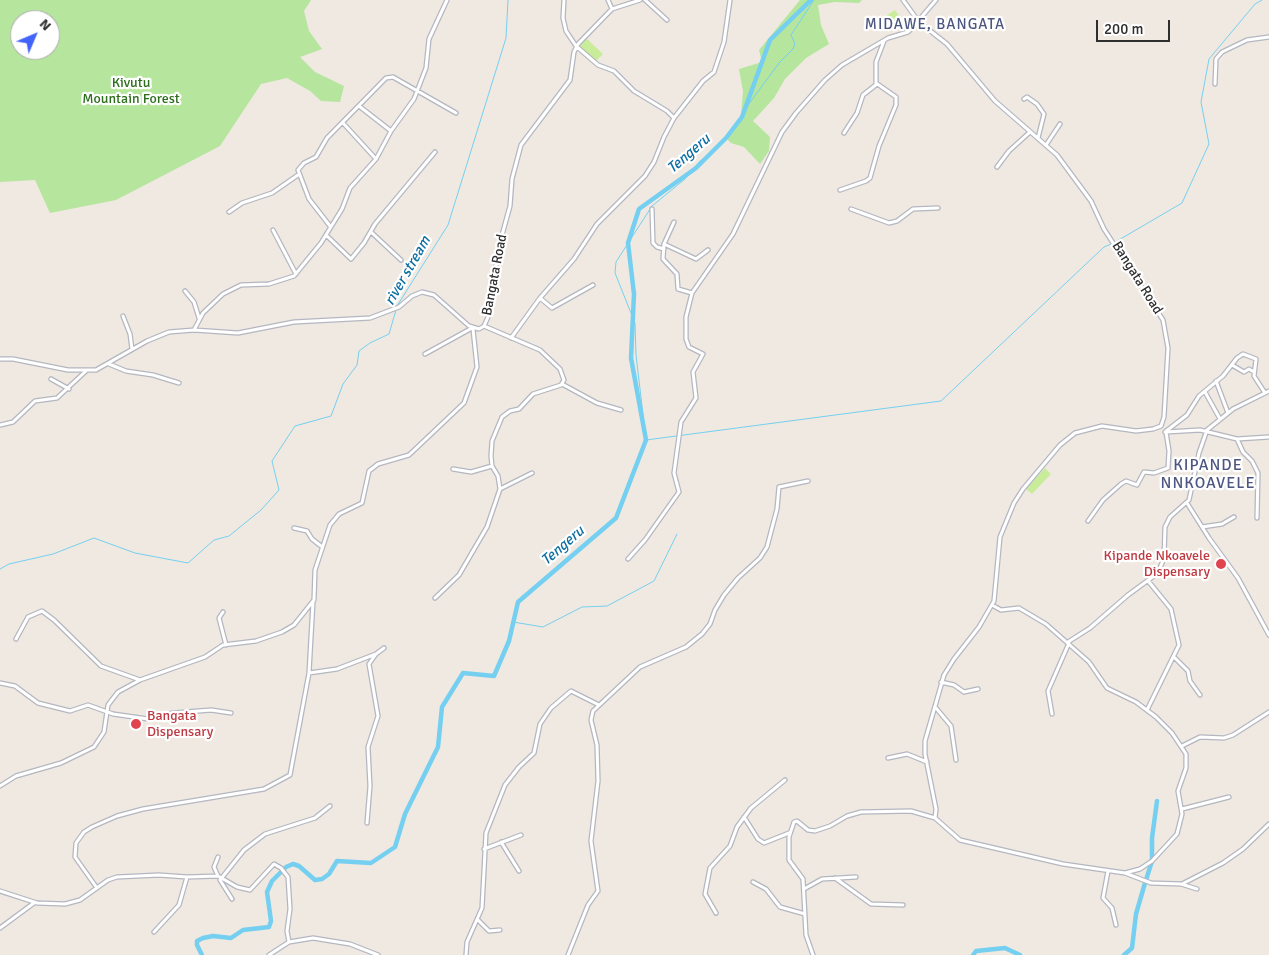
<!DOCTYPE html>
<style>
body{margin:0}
#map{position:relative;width:1269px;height:955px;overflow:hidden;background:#efe9e1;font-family:Signika,sans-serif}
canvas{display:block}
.north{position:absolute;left:10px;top:10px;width:50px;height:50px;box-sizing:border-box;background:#fff;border:1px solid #ababab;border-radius:50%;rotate:45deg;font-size:14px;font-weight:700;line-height:20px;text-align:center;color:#2e2e2e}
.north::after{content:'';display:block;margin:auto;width:18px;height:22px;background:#4264fb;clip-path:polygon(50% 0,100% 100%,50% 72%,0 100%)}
.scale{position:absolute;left:1096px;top:20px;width:74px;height:22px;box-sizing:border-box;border:2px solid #2e2e2e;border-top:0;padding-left:6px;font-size:15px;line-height:18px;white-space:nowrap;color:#2e2e2e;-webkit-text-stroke:4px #fff;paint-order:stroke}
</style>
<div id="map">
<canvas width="1269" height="955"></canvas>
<div class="north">N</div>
<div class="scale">200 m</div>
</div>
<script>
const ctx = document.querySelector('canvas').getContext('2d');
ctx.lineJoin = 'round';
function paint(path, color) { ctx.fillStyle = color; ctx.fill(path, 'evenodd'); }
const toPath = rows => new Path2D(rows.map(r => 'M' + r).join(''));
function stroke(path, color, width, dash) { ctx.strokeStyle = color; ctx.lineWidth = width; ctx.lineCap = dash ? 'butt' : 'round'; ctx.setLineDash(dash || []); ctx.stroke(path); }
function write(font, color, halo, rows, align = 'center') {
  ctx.font = font + ' Signika,sans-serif'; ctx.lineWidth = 4.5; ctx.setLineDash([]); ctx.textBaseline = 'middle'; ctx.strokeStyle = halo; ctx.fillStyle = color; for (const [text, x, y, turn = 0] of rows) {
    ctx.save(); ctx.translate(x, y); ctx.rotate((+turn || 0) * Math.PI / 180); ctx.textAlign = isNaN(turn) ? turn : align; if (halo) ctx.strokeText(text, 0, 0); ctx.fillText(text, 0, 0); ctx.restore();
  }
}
const green = toPath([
 [0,0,311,0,304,11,309,31,322,49,300,57,315,72,344,86,340,102,321,101,310,91,287,78,261,84,220,146,116,200,50,213,35,180,0,182],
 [20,20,50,20,50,50,20,50],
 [800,0,862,0,859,3,835,2,818,5,821,25,829,44,806,58,785,79,774,98,753,121,770,137,769,151,760,164,744,147,731,143,726,138,741,115,743,91,739,69,762,62,759,50]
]);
const pitch = toPath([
 [895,10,902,21,886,32,878,21],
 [586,38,603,54,595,62,579,46],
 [1045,468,1051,474,1032,494,1026,489]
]);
const stream = toPath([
 [748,105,779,63,793,49,795,44,791,35,814,0],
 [738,120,721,145,700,161,685,179,652,206,616,262,615,273,635,323,636,355,646,440,941,401,1104,247,1111,244],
 [1117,241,1182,203,1209,144,1201,102,1209,59,1255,4,1262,0],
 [397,306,448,225,506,38,508,0],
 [0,569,9,564,53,554,94,538,135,553,188,563,214,540,229,536,261,510,279,490,272,461,295,426,331,416,343,384,357,365,359,351,370,343,389,334,396,310],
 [513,622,543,627,582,607,607,606,654,581,677,534]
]);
const river = toPath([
 [1146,880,1152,861,1152,838,1157,801],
 [202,955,197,945,197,941,203,938,213,936,231,938,243,930,269,927,271,921,267,892,272,881,286,867,293,864,299,866,315,880,322,879,329,874,337,861,371,863,395,847,405,814,438,747,442,707,463,673,494,676,509,641,518,602,616,518,646,440,631,358,634,294,628,243,639,209,696,168,726,138,742,117,770,40,811,0],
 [973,955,976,951,1005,948,1020,955],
 [1124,955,1132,948,1136,914,1145,883]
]);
const minor = toPath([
 [564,0,563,18,566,31,576,46,598,65,614,71,634,91,667,111,674,118],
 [608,0,612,9],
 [645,0,667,20],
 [918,21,936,0],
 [1215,84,1216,59,1222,52,1247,40,1269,37],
 [1024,99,1027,97,1037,104,1044,114,1038,138],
 [359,106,391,131],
 [343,123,376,159],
 [844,133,857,113,863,95,877,84],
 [1046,145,1060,124],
 [997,167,1009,151,1030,132],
 [840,190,866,181,870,178,879,146,896,105,896,97,876,83,876,62,884,41],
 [652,209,653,243,657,247,664,249],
 [851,209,889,223,897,221,913,209,938,208],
 [229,212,242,203,272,193,298,175],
 [674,222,664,244,663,259,677,274,678,289,692,293],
 [330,226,309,199,298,170,304,163,316,157,327,138,386,78,393,77,456,113],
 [273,230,296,274],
 [371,232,401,260],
 [326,235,351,259,364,243,375,224,435,152],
 [664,244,696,259,708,250],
 [185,291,194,302,199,318],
 [540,298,552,308,593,285],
 [123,316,130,334,132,349],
 [194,330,203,313,223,294,241,285,269,284,294,276,321,243,342,209,350,188,376,159,391,131,414,99,426,68,429,39,447,0],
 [511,338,540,298,574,259,597,224,645,176,654,162,664,137,674,118,703,81,714,72,724,42,730,0],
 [425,354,472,328],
 [0,359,13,359,68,370,96,370,147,341,169,332,194,330,238,333,294,322,370,318,399,307,412,296,422,292,434,295,469,326,479,329,484,326,488,317,499,246,510,206,512,179,521,145,570,80,574,52,578,44,612,9,640,0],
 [109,364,126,371,153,375,179,383],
 [1232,365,1244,372,1249,369,1254,372],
 [51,379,69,389],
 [1216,381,1228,413],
 [562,384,597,403,621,410],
 [1205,392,1220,419],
 [0,425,13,422,35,401,57,398,86,371],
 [1165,432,1187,415,1199,396,1223,376,1237,358,1243,354,1256,359,1254,376,1265,393],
 [1166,432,1200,430,1237,439,1269,437],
 [1237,439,1243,452,1252,461,1258,473,1257,518],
 [453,469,471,472,492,466],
 [500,489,532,473],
 [1187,503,1209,538,1238,578,1269,635],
 [1088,521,1103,500,1121,484,1126,481,1137,485,1144,472,1154,473,1168,468,1169,451,1166,432],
 [1202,527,1222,524,1234,517],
 [294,528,307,531,312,539,321,546],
 [628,559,645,540,679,492,674,473,681,422,696,398,693,372,703,354,689,347,686,339,686,317,692,293,733,234,782,132,796,113,825,80,842,65,888,38,908,32,919,22],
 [435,598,459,575,487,527,500,489,498,476,492,466,491,456,492,441,502,417,510,411,519,409,533,394,561,385,564,380,560,369,540,350,484,326],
 [992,605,1001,610,1019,608,1046,624,1089,662,1107,688,1136,702,1156,717,1172,733,1186,754,1186,768,1178,791,1182,814,1177,834,1152,861,1140,869,1125,873],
 [223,612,219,618,226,645],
 [16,639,28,617,42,611,54,620,101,666,140,680],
 [1068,642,1090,628,1128,595,1158,573,1164,558,1165,527,1170,517,1189,500,1199,453,1207,430,1233,409,1269,391],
 [1174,657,1188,671,1190,681,1200,695],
 [309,673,337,669,376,654,384,648],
 [941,682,954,685,964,692,978,689],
 [0,683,15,686,38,703,70,711,88,705,113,714,148,719,173,713,211,710,231,713],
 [936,708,951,726,956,760],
 [1147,710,1179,645,1171,609,1149,582],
 [1052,714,1048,691,1069,643],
 [1182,746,1200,737,1224,738,1233,735,1269,712],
 [888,758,907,754,927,762],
 [0,786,16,776,61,763,94,747,104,732,108,705,118,692,140,680,205,657,223,645,256,641,282,632,294,625,314,600,315,570,330,525,339,514,362,503,369,471,378,464,409,455,464,403,477,367,473,329],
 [1182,809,1229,797],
 [744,817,758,839,764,843,789,833],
 [935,818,960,840,1063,864,1125,873,1151,883,1181,884,1197,889],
 [367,823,370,786,368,747,378,716,369,664,376,654],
 [501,842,519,871],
 [484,849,521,835],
 [218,857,214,867,218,876],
 [1108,871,1103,898,1112,908,1116,925],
 [835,878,871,904,903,905],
 [753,882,766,889,780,907,805,914],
 [1182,884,1223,863,1243,849,1269,824],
 [97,888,75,857,76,843,84,832,92,827,117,816,143,809,264,789,290,775,309,673,313,602],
 [804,889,822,879,856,877],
 [0,891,37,903,65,904,80,900,108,880,117,877,159,875,187,877,218,876,237,887,250,890,274,864,281,868,288,877,290,909,287,931,289,942],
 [232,899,220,880,244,850,265,834,315,818,330,806],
 [716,913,705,894,710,868,730,846,737,827,751,808,785,780],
 [478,920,489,931,500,930],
 [0,928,34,903],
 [154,932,179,905,187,877],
 [269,955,289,942,313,938,350,944,378,955],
 [466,955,467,942,482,908,486,833,505,785,519,767,534,753,540,724,551,708,571,691,599,705],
 [568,955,588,905,598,891,591,841,598,781,597,745,591,720,593,711,640,667,686,647,702,634,710,624,715,610,724,595,738,578,760,558,767,547,777,509,779,487,808,481],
 [813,955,806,935,803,879,789,860,789,837,794,822,797,821,808,830,815,831,830,826,847,816,861,812,911,811,935,818,936,809,925,754,925,741,944,675,954,659,979,627,994,601,1000,537,1014,503,1023,489,1060,445,1075,433,1102,426,1136,431,1153,429,1161,426,1164,417,1168,348,1163,320,1104,229,1091,201,1057,155,995,101,947,44,919,22,903,0]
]);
const markers = [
 [1221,564,6,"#e0444e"],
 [136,724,6,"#e0444e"]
];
const parkNames = [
 ["Kivutu",131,83],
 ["Mountain Forest",131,99]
];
const streetNames = [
 ["Bangata Road",495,275,-79],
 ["Bangata Road",1137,278,58]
];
const healthNames = [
 ["Kipande Nkoavele",1210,556],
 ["Dispensary",1210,572],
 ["Bangata",147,716,"left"],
 ["Dispensary",147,732,"left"]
];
const neighbourhoodNames = [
 ["MIDAWE, BANGATA",935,25]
];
const waterNames = [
 ["Tengeru",689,154,-41],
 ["river stream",408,271,-60],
 ["Tengeru",563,546,-41]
];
const quarterNames = [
 ["KIPANDE",1208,466],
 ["NNKOAVELE",1208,484]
];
paint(green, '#b6e59e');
paint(pitch, '#c9ec9a');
stroke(stream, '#75cff0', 1);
stroke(river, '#75cff0', 4.5);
stroke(minor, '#b4b7c1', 5.5);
stroke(minor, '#fff', 3);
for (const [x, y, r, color] of markers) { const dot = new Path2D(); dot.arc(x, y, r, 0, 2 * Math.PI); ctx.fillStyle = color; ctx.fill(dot); stroke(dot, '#fff', 2); }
write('14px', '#2c6e1b', '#fff', parkNames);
write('14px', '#2e2e2e', '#fff', streetNames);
write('14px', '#be3a42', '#fff', healthNames, 'right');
ctx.letterSpacing = '1px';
write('15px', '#4d5680', '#fff', neighbourhoodNames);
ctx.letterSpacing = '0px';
write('italic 15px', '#0d6fa3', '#fff', waterNames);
ctx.letterSpacing = '1px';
write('16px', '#4d5680', '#fff', quarterNames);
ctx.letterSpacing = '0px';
</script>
